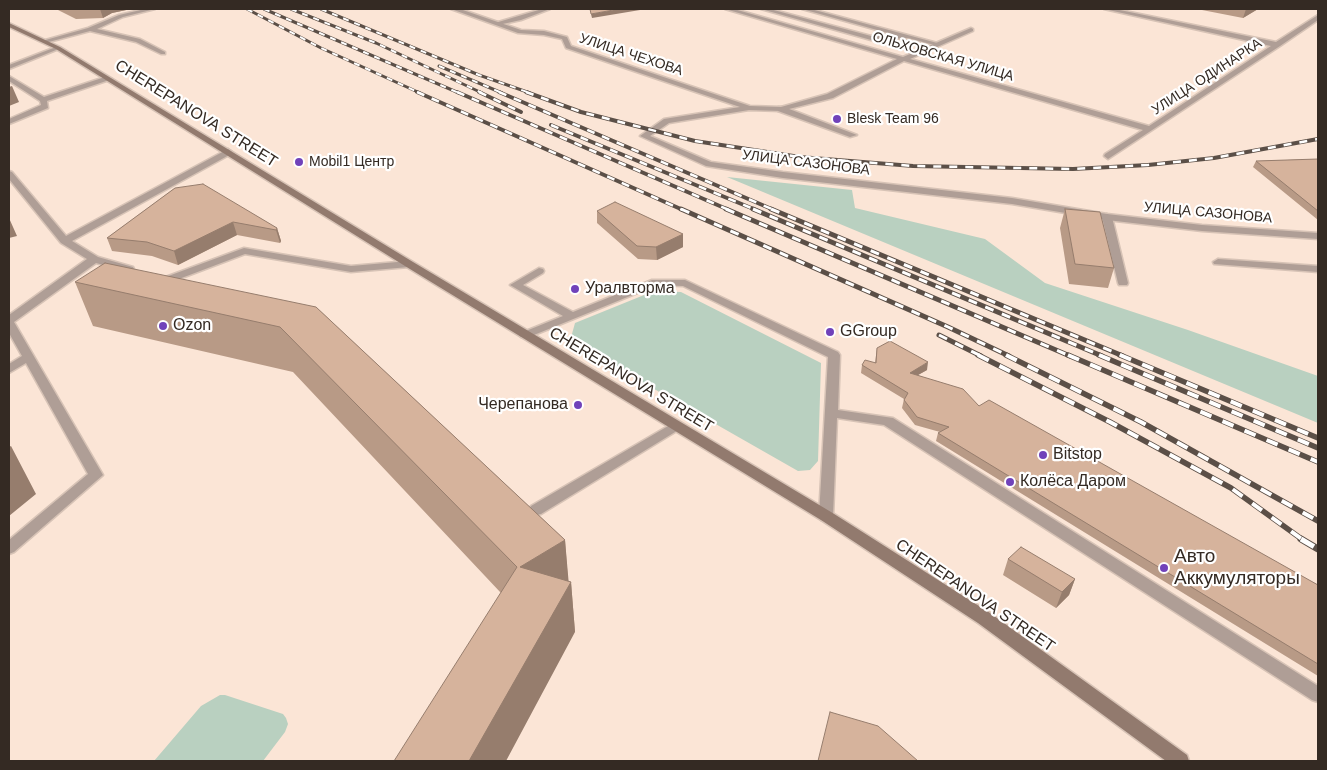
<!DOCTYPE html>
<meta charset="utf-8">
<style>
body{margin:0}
#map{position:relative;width:1327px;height:770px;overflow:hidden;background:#fbe5d6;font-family:Helvetica,sans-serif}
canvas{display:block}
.frame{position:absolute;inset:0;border:10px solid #342a23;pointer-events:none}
</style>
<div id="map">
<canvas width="1327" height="770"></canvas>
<div class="frame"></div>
</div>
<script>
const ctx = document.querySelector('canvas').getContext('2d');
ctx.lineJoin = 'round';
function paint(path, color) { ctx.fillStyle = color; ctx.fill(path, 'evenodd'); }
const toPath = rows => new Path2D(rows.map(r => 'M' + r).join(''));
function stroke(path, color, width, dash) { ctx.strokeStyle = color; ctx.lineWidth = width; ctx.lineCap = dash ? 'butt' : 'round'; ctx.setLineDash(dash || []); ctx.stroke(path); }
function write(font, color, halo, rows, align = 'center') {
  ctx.font = font + ' Helvetica,sans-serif'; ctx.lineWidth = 4.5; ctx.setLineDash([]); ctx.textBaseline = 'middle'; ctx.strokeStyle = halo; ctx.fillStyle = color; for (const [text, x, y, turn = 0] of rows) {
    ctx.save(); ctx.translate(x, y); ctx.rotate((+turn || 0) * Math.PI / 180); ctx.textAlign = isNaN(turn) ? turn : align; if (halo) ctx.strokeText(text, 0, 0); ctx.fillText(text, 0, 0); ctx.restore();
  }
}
const green = toPath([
 [727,177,852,190,855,208,985,239,1045,283,1188,330,1318,376,1318,423],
 [654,291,681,292,821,363,818,461,810,470,798,471,570,341,575,323],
 [220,695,225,695,283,714,286,718,288,724,285,732,263,761,154,761,201,706]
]);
const lane = toPath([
 [145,9,155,9,123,17,97,29,140,39,165,52,165,54,161,54,136,42,90,31,45,43,42,41,88,28,119,15,145,9],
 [542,9,550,9,521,20,498,25,495,23,542,9],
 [761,9,770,9,871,36,895,35,802,9,811,9,941,44,938,46,908,38,871,40,761,9],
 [56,47,61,48,9,69,9,65,56,47],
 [9,76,44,97,105,77,112,79,47,101,48,108,9,124,9,119,41,105,40,101,9,81,9,76],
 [778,107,784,107,857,135,850,137,778,111,778,107],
 [228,149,232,152,231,154,72,241,98,257,133,267,134,269,133,271,129,272,96,263,14,322,103,475,14,552,9,554,9,540,88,474,26,363,9,373,9,364,22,356,9,333,9,315,87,259,61,243,9,179,9,171,12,172,66,236,228,149],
 [1107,214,1112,217,1128,283,1127,285,1119,285,1118,283,1102,217,1107,214],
 [244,248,351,266,409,261,414,264,409,267,351,272,245,254,171,282,165,287,161,288,156,285,163,278,244,248],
 [1218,259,1318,266,1318,272,1214,264,1213,262,1218,259],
 [539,268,543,269,544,271,543,273,523,285,573,312,652,280,685,280,838,352,840,355,838,410,893,418,1318,686,1318,702,1312,700,884,425,837,418,833,516,831,520,826,521,821,520,819,516,828,357,683,286,657,285,529,337,521,337,519,335,521,333,563,316,510,285,539,268],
 [675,422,680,423,682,426,680,429,541,514,536,515,531,514,529,510,531,506,675,422]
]);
const street = toPath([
 [451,9,460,9,521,30,544,31,567,37,571,46,750,106,781,107,827,94,897,59,725,9,734,9,903,57,971,28,973,29,973,31,910,59,1149,126,1271,46,1104,9,1115,9,1276,42,1318,15,1318,20,1280,46,1108,159,1104,156,1105,154,1143,130,904,61,833,98,781,111,749,110,669,123,650,136,711,162,783,172,1012,198,1107,214,1202,225,1318,233,1318,239,1202,231,1107,220,1012,204,783,178,706,166,640,136,664,119,740,107,566,48,562,39,544,35,518,33,451,9]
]);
const secondary = toPath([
 [9,23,60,47,413,262,831,512,990,613,1187,755,1189,761,1166,761,978,623,821,520,405,266,56,49,9,27,9,23]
]);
const railFar4 = toPath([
 [247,9,321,48,420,93],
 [264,9,459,93],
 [291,9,376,43,482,93],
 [321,9,479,75,530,93],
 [439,66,502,93]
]);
const railFar3 = toPath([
 [417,92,683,210],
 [457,92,729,210],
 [479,92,521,112],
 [499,92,774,210],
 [526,92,581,112,695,141,800,157,913,166,1073,169,1148,165,1214,158,1318,139],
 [551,125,756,210]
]);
const railFar2 = toPath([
 [681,209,948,327,1009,356],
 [726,209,1070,356],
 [753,209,1102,356],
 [771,209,1123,356],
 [939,335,981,356]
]);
const railFar1 = toPath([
 [978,355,1110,422,1231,488,1303,540],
 [1006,355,1141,422,1318,521],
 [1068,355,1318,462],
 [1099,355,1318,448],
 [1120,355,1318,438]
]);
const rail = toPath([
 [1301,539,1318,549]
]);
const wall = toPath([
 [56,9,131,9,112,13,103,18,76,19],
 [1202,9,1258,9,1243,18,1202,10],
 [1318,159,1318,220,1253,167,1256,161],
 [175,188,277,228,281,241,280,243,237,235,178,265,152,256,112,251,107,238],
 [1065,209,1114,268,1108,288,1069,284,1060,228],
 [597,211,683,234,683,247,657,260,638,259,597,223],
 [75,282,316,307,565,540,568,581,571,582,575,632,501,593,293,372,93,326],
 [877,348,927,370,918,375,979,406,1318,585,1318,676,936,441,938,433,940,432,915,425,902,408,904,399,861,373,862,365,875,363],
 [1008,559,1075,579,1069,595,1056,608,1003,575]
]);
const shadedWall = toPath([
 [100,9,131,9,112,13,103,18],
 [619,9,646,9,592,18,591,14],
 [1246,9,1258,9,1243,18],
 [12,86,19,102,9,106,9,87],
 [9,218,17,236,9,238],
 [233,222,237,235,178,265,174,251],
 [277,228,281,241,280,243,276,230],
 [683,234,683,247,657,260,656,247],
 [928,362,927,370,909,380,910,373],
 [11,446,36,494,9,516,9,447],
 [565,540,569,586,571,582,575,632,506,761,469,761,520,567],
 [1075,579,1069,595,1056,608,1062,592]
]);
const building = toPath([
 [590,9,619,9,591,14,590,9],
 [1318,159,1318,211,1256,161,1318,159],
 [203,184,277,228,276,230,233,222,174,251,147,242,107,238,175,188,203,184],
 [615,202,683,234,656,247,637,246,597,211,615,202],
 [1065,209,1100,212,1114,268,1075,264,1065,209],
 [105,263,316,307,565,540,520,567,571,582,469,761,394,761,517,567,280,327,75,282,105,263],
 [890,341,928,362,910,373,963,389,979,406,989,400,1318,585,1318,664,938,433,949,427,917,417,904,400,908,393,862,365,865,360,876,363,877,348,890,341],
 [1021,547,1075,579,1062,592,1008,559,1021,547],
 [830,712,878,726,918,761,818,761,830,712]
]);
const markers = [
 [837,119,5,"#7042ba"],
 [299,162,5,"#7042ba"],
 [575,289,5,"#7042ba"],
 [163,326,5,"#7042ba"],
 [830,332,5,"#7042ba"],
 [578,405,5,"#7042ba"],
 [1043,455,5,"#7042ba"],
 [1010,482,5,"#7042ba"],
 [1164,568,5,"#7042ba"]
];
const farStreetnames = [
 ["УЛИЦА ЧЕХОВА",631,55,18],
 ["ОЛЬХОВСКАЯ УЛИЦА",943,57,16],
 ["УЛИЦА ОДИНАРКА",1207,77,-33],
 ["УЛИЦА САЗОНОВА",806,163,7],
 ["УЛИЦА САЗОНОВА",1208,213,5]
];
const farPoinames = [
 ["Blesk Team 96",847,119],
 ["Mobil1 Центр",309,162]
];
const streetNames = [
 ["CHEREPANOVA STREET",196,114,32],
 ["CHEREPANOVA STREET",631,380,31],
 ["CHEREPANOVA STREET",975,596,34]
];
const poiNames = [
 ["Уралвторма",585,289],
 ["Ozon",173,326],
 ["GGroup",840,332],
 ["Черепанова",568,405,"right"],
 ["Bitstop",1053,455],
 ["Колёса Даром",1020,482]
];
const nearPoinames = [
 ["Авто",1174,557],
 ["Аккумуляторы",1174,579]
];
paint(green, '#b9d0c0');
stroke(lane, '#d7c3b6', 3);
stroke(street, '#d7c3b6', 3);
stroke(secondary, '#d7c3b6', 3);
paint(lane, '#af9e96');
paint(street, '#af9e96');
paint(secondary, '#927a6e');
stroke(railFar4, '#5b4f47', 3);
stroke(railFar3, '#5b4f47', 4);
stroke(railFar2, '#5b4f47', 5);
stroke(railFar1, '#5b4f47', 5.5);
stroke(rail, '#5b4f47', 7);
stroke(railFar4, '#fff', 2, [6]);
stroke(railFar3, '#fff', 2.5, [8]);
stroke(railFar2, '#fff', 3, [9]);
stroke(railFar1, '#fff', 4, [12]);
stroke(rail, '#fff', 5, [15]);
paint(wall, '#b89a86');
paint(shadedWall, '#967d6d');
paint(building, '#d6b39c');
stroke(building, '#967d6d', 1);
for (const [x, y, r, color] of markers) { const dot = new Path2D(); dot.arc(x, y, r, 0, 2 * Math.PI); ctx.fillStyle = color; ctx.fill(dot); stroke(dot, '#fff', 2); }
write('14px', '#342a23', '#fff', farStreetnames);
write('14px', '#342a23', '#fff', farPoinames, 'left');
write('16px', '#342a23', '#fff', streetNames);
write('16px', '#342a23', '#fff', poiNames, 'left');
write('19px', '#342a23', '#fff', nearPoinames, 'left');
</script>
